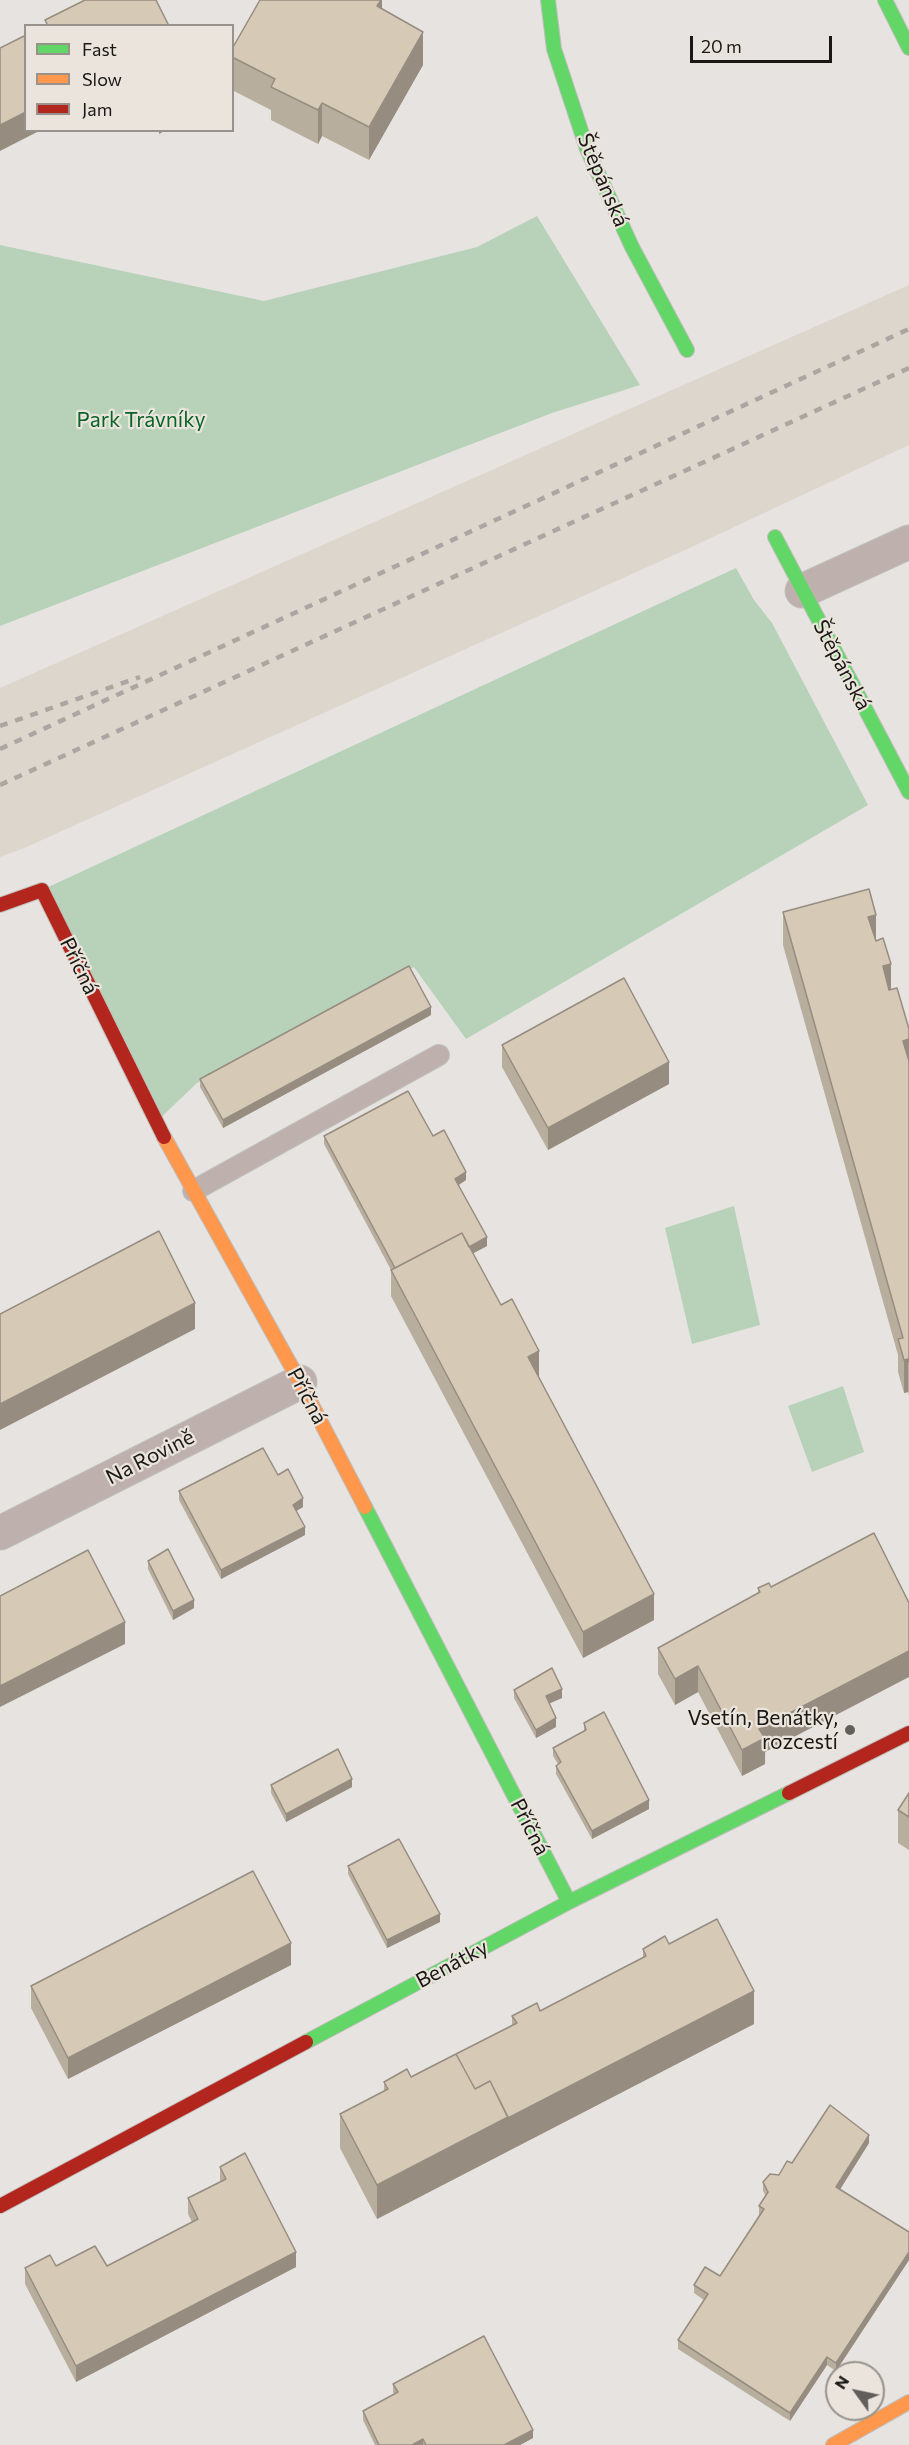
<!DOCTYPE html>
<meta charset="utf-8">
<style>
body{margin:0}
#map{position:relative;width:909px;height:2445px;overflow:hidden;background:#e6e3e0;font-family:Commissioner,sans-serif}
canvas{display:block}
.legend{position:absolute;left:24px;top:24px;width:210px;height:108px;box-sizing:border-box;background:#eae4dc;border:2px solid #97928c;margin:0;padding:8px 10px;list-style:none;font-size:18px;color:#1a1815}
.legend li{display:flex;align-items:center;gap:12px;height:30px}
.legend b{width:30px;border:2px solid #97928c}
.north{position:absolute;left:825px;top:2361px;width:60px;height:60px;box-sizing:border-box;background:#eae4dc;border:2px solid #97928c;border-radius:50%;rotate:303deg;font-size:16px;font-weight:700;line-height:24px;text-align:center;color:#1a1815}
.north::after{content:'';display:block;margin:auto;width:21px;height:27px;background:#615f5c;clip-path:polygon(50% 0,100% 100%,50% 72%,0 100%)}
.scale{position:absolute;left:690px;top:36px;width:142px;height:27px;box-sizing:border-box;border:3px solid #1a1815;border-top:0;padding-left:8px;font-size:18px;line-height:21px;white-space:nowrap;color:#1a1815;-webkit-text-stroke:4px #eae4dc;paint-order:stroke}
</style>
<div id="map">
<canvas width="909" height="2445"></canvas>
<ul class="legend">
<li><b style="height:8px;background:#63d668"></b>Fast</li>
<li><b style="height:8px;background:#ff974d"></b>Slow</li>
<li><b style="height:8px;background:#b3261e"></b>Jam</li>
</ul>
<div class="north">N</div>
<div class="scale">20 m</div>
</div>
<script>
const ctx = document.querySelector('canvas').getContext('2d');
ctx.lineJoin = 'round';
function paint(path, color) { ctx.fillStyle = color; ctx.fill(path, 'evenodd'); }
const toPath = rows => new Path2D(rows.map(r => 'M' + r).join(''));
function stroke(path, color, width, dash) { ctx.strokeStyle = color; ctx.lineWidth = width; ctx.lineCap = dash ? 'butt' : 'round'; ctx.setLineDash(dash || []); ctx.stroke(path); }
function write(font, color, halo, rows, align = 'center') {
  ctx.font = font + ' Commissioner,sans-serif'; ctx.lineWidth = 4.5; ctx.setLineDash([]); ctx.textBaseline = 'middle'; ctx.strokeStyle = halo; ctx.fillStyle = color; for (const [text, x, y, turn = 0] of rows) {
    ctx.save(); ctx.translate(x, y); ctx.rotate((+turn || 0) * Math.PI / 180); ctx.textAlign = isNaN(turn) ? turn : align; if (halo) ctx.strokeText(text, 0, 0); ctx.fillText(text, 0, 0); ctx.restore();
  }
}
const built = toPath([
 [909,285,909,445,683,551,22,849,0,857,0,688]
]);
const green = toPath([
 [537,216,640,385,552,413,0,626,0,245,264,301,477,247],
 [736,568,754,600,772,623,868,805,466,1039,414,967,197,1083,155,1123,42,890],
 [734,1206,760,1325,692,1344,665,1228],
 [843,1386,864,1452,812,1472,788,1406]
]);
const lane = toPath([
 [193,1191,439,1055]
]);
const street = toPath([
 [802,591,909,542],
 [0,1533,300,1382]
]);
const fast = toPath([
 [548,0,554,49,587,149,632,247,687,350],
 [885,0,909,48],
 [775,537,909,792],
 [365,1507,569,1902],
 [306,2042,569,1902,789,1793]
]);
const slow = toPath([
 [164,1137,300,1382,365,1507],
 [833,2445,909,2402]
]);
const jam = toPath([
 [0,905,42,890,164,1137],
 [789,1793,909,1733],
 [0,2206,306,2042]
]);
const rail = toPath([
 [0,726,140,677],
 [0,749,909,329],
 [0,785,909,368]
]);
const wall = toPath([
 [382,0,382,9,423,65,369,160,322,136,318,144,271,120,271,110,232,90,232,49],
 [783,912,876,940,891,990,909,1029,909,1395,908,1392,904,1393,898,1372,898,1355,783,945],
 [431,1015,223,1128,200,1087,200,1079],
 [502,1045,669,1084,548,1150,502,1067],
 [324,1136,466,1180,459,1185,487,1246,473,1253,539,1377,654,1620,583,1658,391,1296,391,1270,324,1144],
 [278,1475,303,1507,296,1511,305,1535,221,1579,179,1500,179,1491],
 [148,1561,194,1608,173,1620,148,1569],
 [769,1583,765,1764,742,1776,698,1692,675,1705,658,1674,658,1648,758,1593,758,1588],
 [514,1690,562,1698,549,1703,556,1727,536,1738,514,1698],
 [584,1723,649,1809,592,1839,556,1774,556,1766,558,1764,553,1756,553,1748,584,1731],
 [271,1785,352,1787,286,1822,271,1793],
 [909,1793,909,1850,898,1843,898,1810],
 [348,1866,440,1922,387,1948,348,1874],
 [669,1944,754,2024,377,2219,340,2148,340,2114,384,2091,384,2082,411,2077,512,2026,512,2016,540,2011,643,1958,643,1949],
 [291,1965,68,2079,31,2008,31,1986],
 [869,2143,840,2189,909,2232,909,2260,836,2371,827,2365,790,2421,678,2349,678,2340,704,2300,694,2293,694,2285,720,2276,759,2215,759,2206,766,2196,763,2191,763,2182,779,2175,792,2163],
 [220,2167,296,2267,76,2382,25,2284,25,2268,56,2266,107,2266,192,2222,188,2214,188,2198,220,2182],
 [393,2384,533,2438,520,2445,375,2445,363,2420,363,2411,394,2394,393,2392]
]);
const shadedWall = toPath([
 [381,0,382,0,382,32,377,6],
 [423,32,423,65,369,160,369,127],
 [322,103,322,136,318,144,318,110],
 [26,112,26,130,41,130,0,151,0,125],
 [159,130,166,130,159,134],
 [876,915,876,948,868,917],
 [891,964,891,997,883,966],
 [431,1007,431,1015,223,1128,223,1120],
 [909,1039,909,1072,903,1041],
 [669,1062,669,1084,548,1150,548,1128],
 [466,1172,466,1180,455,1187,455,1179],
 [487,1237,487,1246,402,1291,402,1282],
 [195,1303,195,1329,0,1430,0,1404],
 [539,1351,539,1377,528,1383,528,1357],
 [908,1359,908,1392,904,1393,904,1360],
 [303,1498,303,1507,293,1513,293,1505],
 [305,1527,305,1535,221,1579,221,1570],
 [654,1594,654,1620,583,1658,583,1632],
 [194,1600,194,1608,173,1620,173,1611],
 [125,1622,125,1644,0,1707,0,1686],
 [909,1651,909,1677,765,1752,765,1764,742,1776,742,1750,759,1729],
 [698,1666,698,1692,675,1705,675,1679],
 [562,1689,562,1698,546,1705,546,1696],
 [556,1718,556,1727,536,1738,536,1730],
 [352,1779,352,1787,286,1822,286,1814],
 [649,1800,649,1809,592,1839,592,1831],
 [440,1914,440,1922,387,1948,387,1940],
 [291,1943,291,1965,68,2079,68,2058],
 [754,1991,754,2024,377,2219,377,2185],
 [869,2135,869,2143,836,2196,836,2187],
 [296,2252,296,2267,76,2382,76,2366],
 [909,2252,909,2260,836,2371,836,2363],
 [827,2357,827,2365,790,2421,790,2413],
 [533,2430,533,2438,520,2445,504,2445],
 [423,2439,423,2445,412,2445]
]);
const building = toPath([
 [85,0,156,0,169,26,48,26,45,20,85,0],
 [260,0,381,0,377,6,423,32,369,127,322,103,318,110,271,87,275,79,232,57,232,49,260,0],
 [26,35,26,112,0,125,0,48,26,35],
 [869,889,876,915,868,917,876,941,883,938,891,964,883,966,889,990,897,988,909,1029,909,1039,903,1041,909,1061,909,1362,908,1359,904,1360,898,1339,903,1338,783,912,869,889],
 [409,966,431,1007,223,1120,200,1079,409,966],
 [624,978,669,1062,548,1128,502,1045,624,978],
 [408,1091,433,1136,444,1130,466,1172,455,1179,487,1237,469,1247,462,1233,395,1268,324,1136,408,1091],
 [159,1231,195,1303,0,1404,0,1314,159,1231],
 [462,1233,501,1305,512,1299,539,1351,528,1357,654,1594,583,1632,391,1270,462,1233],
 [263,1448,278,1475,288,1469,303,1498,293,1505,305,1527,221,1570,179,1491,263,1448],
 [874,1533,909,1603,909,1651,759,1729,765,1738,742,1750,698,1666,675,1679,658,1648,760,1592,758,1588,769,1583,771,1587,874,1533],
 [168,1549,194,1600,173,1611,148,1561,168,1549],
 [88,1550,125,1622,0,1686,0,1596,88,1550],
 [552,1668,562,1689,546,1696,556,1718,536,1730,514,1690,552,1668],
 [604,1712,649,1800,592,1831,556,1766,561,1762,553,1748,586,1730,584,1723,604,1712],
 [338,1749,352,1779,286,1814,271,1785,338,1749],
 [909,1793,909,1817,898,1810,909,1793],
 [399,1839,440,1914,387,1940,348,1866,399,1839],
 [253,1871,291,1943,68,2058,31,1986,253,1871],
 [717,1919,754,1991,508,2118,490,2081,475,2089,456,2054,517,2023,512,2016,537,2003,540,2011,646,1956,643,1949,665,1936,669,1944,717,1919],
 [456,2054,475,2089,490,2081,508,2117,377,2185,340,2114,388,2089,384,2082,407,2069,411,2077,456,2054],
 [830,2105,869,2135,836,2187,909,2232,909,2252,836,2363,827,2357,790,2413,678,2340,708,2294,694,2285,705,2267,720,2276,764,2209,759,2206,768,2192,763,2182,770,2174,779,2175,787,2161,792,2163,830,2105],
 [245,2153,296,2252,76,2366,25,2268,50,2255,56,2266,95,2246,107,2266,198,2219,188,2198,226,2179,220,2167,245,2153],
 [484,2336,533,2430,504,2445,426,2445,423,2439,412,2445,379,2445,363,2411,398,2392,393,2384,484,2336]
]);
const markers = [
 [850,1730,6,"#615f5c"]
];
const streetNames = [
 ["Štěpánská",603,180,67],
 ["Štěpánská",842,665,62],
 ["Příčná",79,966,64],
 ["Příčná",307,1396,62],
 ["Na Rovině",150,1457,-27],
 ["Příčná",530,1827,63],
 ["Benátky",452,1964,-28]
];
const parkNames = [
 ["Park Trávníky",141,420]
];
const poiNames = [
 ["Vsetín, Benátky,",838,1718],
 ["rozcestí",838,1742]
];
paint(built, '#ddd6cc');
paint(green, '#b7d2b8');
stroke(lane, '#c0bebc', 22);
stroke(street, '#c0bebc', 35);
stroke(fast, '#c0bebc', 16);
stroke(slow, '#c0bebc', 16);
stroke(jam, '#c0bebc', 16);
stroke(lane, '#beb1ad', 20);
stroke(street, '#beb1ad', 33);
stroke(fast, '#63d668', 14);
stroke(slow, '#ff974d', 14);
stroke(jam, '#b3261e', 14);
stroke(rail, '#aca5a2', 4.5, [8, 8]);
paint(wall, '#b8ae9d');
paint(shadedWall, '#968d80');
paint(building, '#d6cab7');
stroke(building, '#968d80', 1.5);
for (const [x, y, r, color] of markers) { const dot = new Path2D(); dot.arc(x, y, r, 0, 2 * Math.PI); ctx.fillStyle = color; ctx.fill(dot); stroke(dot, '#eae4dc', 2); }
write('21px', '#1a1815', '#eae4dc', streetNames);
write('21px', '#056426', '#eae4dc', parkNames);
write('21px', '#1a1815', '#eae4dc', poiNames, 'right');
</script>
